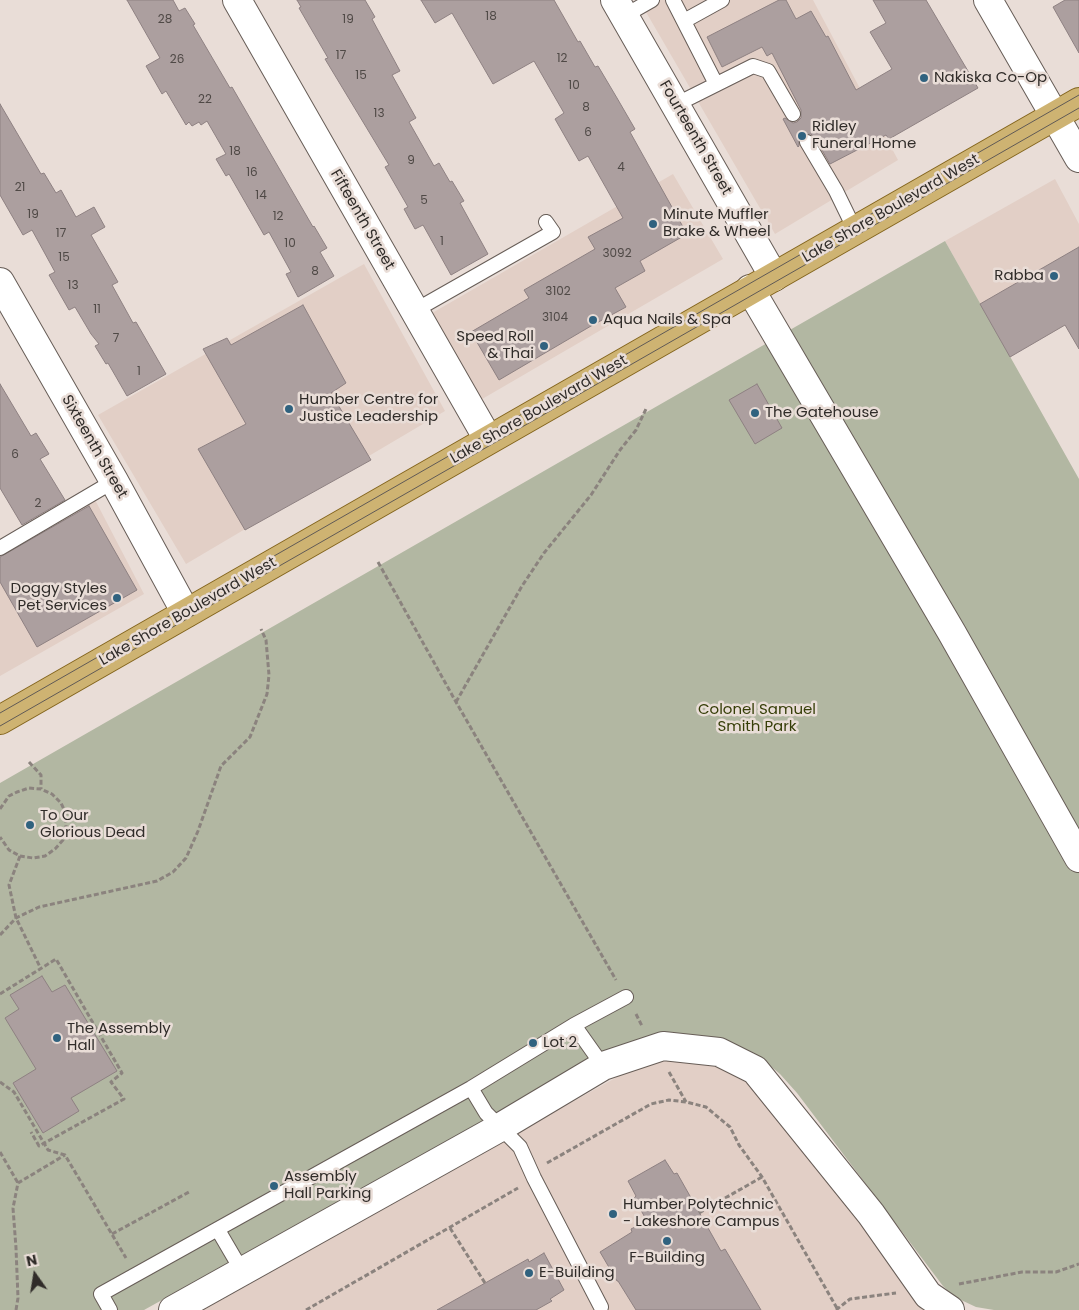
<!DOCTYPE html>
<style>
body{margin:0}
#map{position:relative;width:1079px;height:1310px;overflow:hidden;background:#e9ddd7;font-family:Poppins,sans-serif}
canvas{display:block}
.north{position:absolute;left:10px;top:1250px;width:50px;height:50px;-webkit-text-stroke:4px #e9ddd7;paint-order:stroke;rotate:347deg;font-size:14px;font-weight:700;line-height:20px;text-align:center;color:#302c29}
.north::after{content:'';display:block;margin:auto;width:18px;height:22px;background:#302c29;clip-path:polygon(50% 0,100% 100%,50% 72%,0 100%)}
</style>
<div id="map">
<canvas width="1079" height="1310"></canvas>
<div class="north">N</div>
</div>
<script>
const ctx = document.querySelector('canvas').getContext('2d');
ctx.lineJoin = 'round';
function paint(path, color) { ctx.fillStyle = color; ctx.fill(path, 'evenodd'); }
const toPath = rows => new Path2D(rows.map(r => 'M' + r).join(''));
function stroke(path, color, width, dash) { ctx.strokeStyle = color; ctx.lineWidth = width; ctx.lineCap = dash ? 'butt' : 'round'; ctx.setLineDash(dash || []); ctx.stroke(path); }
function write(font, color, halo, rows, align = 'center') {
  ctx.font = font + ' Poppins,sans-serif'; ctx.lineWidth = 5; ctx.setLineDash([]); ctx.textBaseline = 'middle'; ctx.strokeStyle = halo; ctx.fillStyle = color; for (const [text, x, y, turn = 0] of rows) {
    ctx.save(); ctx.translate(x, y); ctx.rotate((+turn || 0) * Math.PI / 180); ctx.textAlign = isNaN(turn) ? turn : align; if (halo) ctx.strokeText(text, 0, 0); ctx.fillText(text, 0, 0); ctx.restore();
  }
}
const built = toPath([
 [639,0,813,0,898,160,775,234],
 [673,174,723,259,477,402,427,316],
 [1055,179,1079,224,1079,317,1010,357,945,241],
 [364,264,445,411,186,564,98,415],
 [92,494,144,594,0,676,0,549],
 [675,1060,710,1064,728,1070,746,1079,762,1093,921,1301,924,1310,198,1310,628,1071,652,1063]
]);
const green = toPath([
 [945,241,1079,479,1079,1310,994,1310,976,1307,961,1300,951,1294,943,1286,797,1093,780,1074,762,1059,742,1048,701,1035,685,1035,612,1050,144,1310,0,1310,0,783]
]);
const building = toPath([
 [127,0,173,0,179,11,185,8,195,24,193,25,230,88,232,87,313,227,314,226,327,248,320,252,334,276,298,297,286,274,291,272,269,232,264,235,229,174,226,176,216,159,226,154,207,121,201,125,199,122,192,126,189,122,186,125,166,91,162,94,146,66,160,58,127,0],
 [297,0,365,0,375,17,372,19,400,71,392,75,416,118,409,122,434,166,439,163,450,182,452,181,464,201,460,203,488,254,451,275,423,225,415,229,404,209,408,207,385,167,389,165,325,59,328,58,299,8,301,7,297,0],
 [421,0,554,0,578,42,580,41,595,67,598,66,617,98,635,129,630,132,687,234,640,261,645,271,615,288,626,307,591,326,499,380,471,332,529,298,524,290,595,249,588,237,623,218,588,156,579,161,555,119,564,113,534,61,493,84,452,13,435,23,421,0],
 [779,0,786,0,796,19,811,11,826,37,828,36,856,90,892,69,870,32,886,23,873,0,926,0,978,88,889,139,886,135,830,164,815,138,811,134,802,135,799,138,799,146,798,147,783,119,785,118,793,123,797,122,801,118,801,110,772,53,767,56,762,47,722,67,707,37,779,0],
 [1065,0,1079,0,1079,53,1053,7,1065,0],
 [0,104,41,174,44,173,56,193,61,190,76,217,94,207,105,227,91,235,118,282,112,285,133,323,136,322,166,374,127,396,108,363,106,364,95,346,99,344,91,334,75,307,69,310,49,275,55,272,32,230,23,235,0,195,0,104],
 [1079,247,1079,349,1065,325,1010,357,980,304,1079,247],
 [303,305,346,383,331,393,371,460,245,530,198,449,246,424,203,349,227,338,231,345,303,305],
 [0,384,31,436,36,433,49,454,40,459,65,500,22,525,0,488,0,384],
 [757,384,782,428,755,444,729,400,757,384],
 [89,506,137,590,37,647,0,582,0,557,89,506],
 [42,976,52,992,65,985,117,1071,71,1098,79,1111,43,1133,13,1083,36,1069,5,1018,19,1009,10,995,42,976],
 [665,1160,674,1174,677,1173,721,1251,725,1249,761,1310,636,1310,618,1281,617,1281,600,1252,632,1232,631,1229,647,1221,634,1198,636,1196,628,1181,665,1160],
 [544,1253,564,1290,550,1299,552,1301,536,1310,437,1310,528,1259,529,1262,544,1253]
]);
const path = toPath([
 [378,562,456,702,616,980],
 [456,702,522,586,544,553,591,495,620,450,636,430,646,409],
 [29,762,41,775,41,789],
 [0,809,9,796,17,792,29,788,41,789,52,794,61,803,66,814,66,829,63,840,55,849,45,856,33,858,20,856,9,850,0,837],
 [20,856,9,885,16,918,41,969],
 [0,935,16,918,39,907,157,881,173,872,186,858,198,831,221,766,250,737,267,694,269,675,266,640,261,629],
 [0,994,56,959,122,1073,111,1082,124,1099,39,1146,31,1132],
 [636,1014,642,1026],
 [669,1072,686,1102],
 [0,1082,14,1092,48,1150,65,1155,126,1258],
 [0,1152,18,1183],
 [547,1163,651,1104,669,1100,686,1102,706,1107,730,1127,739,1145,762,1177,838,1310],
 [699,1213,762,1177],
 [450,1228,485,1283],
 [112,1234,189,1192],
 [959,1284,1022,1272,1056,1272,1079,1264],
 [16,1310,18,1298,16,1248,13,1208,18,1183,65,1155],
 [306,1310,518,1188],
 [836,1310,850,1299,896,1293]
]);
const lane = toPath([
 [673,0,716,84],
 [624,16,652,0],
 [684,21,722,0],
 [675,105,753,66,768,71,793,114],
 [807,142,836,191,855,230],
 [414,311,553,232,546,222],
 [0,548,114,481],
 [574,1025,603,1066],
 [471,1088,486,1113,520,1147,534,1178,601,1307],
 [218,1230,242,1271],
 [110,1310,101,1294,471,1088,574,1025,626,997]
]);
const street = toPath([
 [237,0,488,439],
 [615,0,774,277],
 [988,0,1079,158],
 [0,282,114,481,186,613],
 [750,289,952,633,1079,858],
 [173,1310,499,1128,603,1066,663,1046,719,1052,755,1070,871,1214,928,1295,950,1310]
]);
const primary = toPath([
 [0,720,1079,102]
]);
const tram = toPath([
 [0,713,1079,95],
 [0,726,1079,108]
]);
const markers = [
 [924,78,5,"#30627f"],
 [802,136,5,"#30627f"],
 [653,224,5,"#30627f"],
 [1054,276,5,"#30627f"],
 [593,320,5,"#30627f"],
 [544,346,5,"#30627f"],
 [289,409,5,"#30627f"],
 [755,413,5,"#30627f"],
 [117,598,5,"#30627f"],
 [30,825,5,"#30627f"],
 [57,1038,5,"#30627f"],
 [533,1043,5,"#30627f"],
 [274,1186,5,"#30627f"],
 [613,1214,5,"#30627f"],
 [667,1241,5,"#30627f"],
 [529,1273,5,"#30627f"]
];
const numberNames = [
 ["18",491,17],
 ["28",165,20],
 ["19",348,20],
 ["17",341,56],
 ["12",562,59],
 ["26",177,60],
 ["15",361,76],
 ["10",574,86],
 ["22",205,100],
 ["8",586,108],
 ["13",379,114],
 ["6",588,133],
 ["18",235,152],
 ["9",411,161],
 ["4",621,168],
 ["16",252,173],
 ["21",20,188],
 ["14",261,196],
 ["5",424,201],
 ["19",33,215],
 ["12",278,217],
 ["17",61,234],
 ["1",442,242],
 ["10",290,244],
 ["3092",617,254],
 ["15",64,258],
 ["8",315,272],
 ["13",73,286],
 ["3102",558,292],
 ["11",97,310],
 ["3104",555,318],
 ["7",116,339],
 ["1",139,372],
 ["6",15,455],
 ["2",38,504]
];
const poiNames = [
 ["Nakiska Co-Op",934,78],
 ["Ridley",812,127],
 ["Funeral Home",812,144],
 ["Minute Muffler",663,215],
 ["Brake & Wheel",663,232],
 ["Rabba",1044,276,"right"],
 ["Aqua Nails & Spa",603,320],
 ["Speed Roll",534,337,"right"],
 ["& Thai",534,354,"right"],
 ["Humber Centre for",299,400],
 ["Justice Leadership",299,417],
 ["The Gatehouse",765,413],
 ["Doggy Styles",107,589,"right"],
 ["Pet Services",107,606,"right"],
 ["To Our",40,816],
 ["Glorious Dead",40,833],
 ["The Assembly",67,1029],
 ["Hall",67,1046],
 ["Lot 2",543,1043],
 ["Assembly",284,1177],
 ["Hall Parking",284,1194],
 ["Humber Polytechnic",623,1205],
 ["- Lakeshore Campus",623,1222],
 ["F-Building",667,1258,"center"],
 ["E-Building",539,1273]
];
const streetNames = [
 ["Fourteenth Street",695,138,60],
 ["Lake Shore Boulevard West",891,209,-30],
 ["Fifteenth Street",362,220,60],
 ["Lake Shore Boulevard West",539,410,-30],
 ["Sixteenth Street",94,447,60],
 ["Lake Shore Boulevard West",188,612,-30]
];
const parkNames = [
 ["Colonel Samuel",757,710],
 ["Smith Park",757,727]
];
paint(built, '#e2cfc6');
paint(green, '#b2b7a2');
paint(building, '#ac9f9f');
stroke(building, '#8e8182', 1);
stroke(lane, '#675d57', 16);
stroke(street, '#675d57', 30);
stroke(primary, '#82631b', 30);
stroke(path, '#8b837e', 3, [5, 2.5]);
stroke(lane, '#fff', 14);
stroke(street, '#fff', 28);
stroke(primary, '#ceb372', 28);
stroke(tram, '#605a56', 1);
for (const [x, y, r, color] of markers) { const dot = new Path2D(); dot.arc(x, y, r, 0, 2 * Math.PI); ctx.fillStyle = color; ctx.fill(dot); stroke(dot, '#e9ddd7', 2); }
write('12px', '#4f4946', null, numberNames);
write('15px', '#302c29', '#e9ddd7', poiNames, 'left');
write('15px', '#302c29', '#e9ddd7', streetNames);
write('15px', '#363e08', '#e9ddd7', parkNames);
</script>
